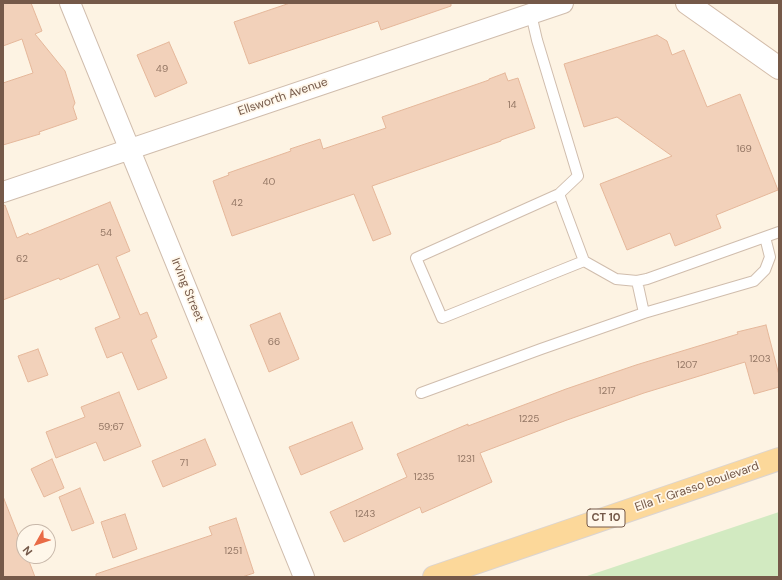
<!DOCTYPE html>
<style>
body{margin:0}
#map{position:relative;width:782px;height:580px;overflow:hidden;background:#fdf3e3;font-family:"DM Sans",sans-serif}
canvas{display:block}
.frame{position:absolute;inset:0;border:4px solid #755949;pointer-events:none}
.north{position:absolute;left:16px;top:524px;width:40px;height:40px;box-sizing:border-box;background:#fff7ea;border:1px solid #c8b8aa;border-radius:50%;rotate:231deg;font-size:11px;font-weight:700;line-height:16px;text-align:center;color:#755949}
.north::after{content:'';display:block;margin:auto;width:14px;height:18px;background:#e96b46;clip-path:polygon(50% 0,100% 100%,50% 72%,0 100%)}
</style>
<div id="map">
<canvas width="782" height="580"></canvas>
<div class="frame"></div>
<div class="north">N</div>
</div>
<script>
const ctx = document.querySelector('canvas').getContext('2d');
ctx.lineJoin = 'round';
function paint(path, color) { ctx.fillStyle = color; ctx.fill(path, 'evenodd'); }
const toPath = rows => new Path2D(rows.map(r => 'M' + r).join(''));
function stroke(path, color, width, dash) { ctx.strokeStyle = color; ctx.lineWidth = width; ctx.lineCap = dash ? 'butt' : 'round'; ctx.setLineDash(dash || []); ctx.stroke(path); }
function write(font, color, halo, rows, align = 'center') {
  ctx.font = font + ' "DM Sans",sans-serif'; ctx.lineWidth = 3.5; ctx.setLineDash([]); ctx.textBaseline = 'middle'; ctx.strokeStyle = halo; ctx.fillStyle = color; for (const [text, x, y, turn = 0] of rows) {
    ctx.save(); ctx.translate(x, y); ctx.rotate((+turn || 0) * Math.PI / 180); ctx.textAlign = isNaN(turn) ? turn : align; if (halo) ctx.strokeText(text, 0, 0); ctx.fillText(text, 0, 0); ctx.restore();
  }
}
const green = toPath([
 [779,512,779,577,584,577]
]);
const building = toPath([
 [3,3,31,3,42,31,35,34,65,71,75,103,73,107,77,119,39,132,40,134,3,145,3,83,33,73,22,39,3,46,3,3],
 [290,3,451,3,451,6,381,30,378,21,249,64,234,22,290,3],
 [657,35,667,41,672,55,684,50,707,107,740,94,778,190,716,215,721,228,675,246,670,233,627,250,600,184,672,156,617,117,584,127,564,64,657,35],
 [169,42,187,83,155,97,137,55,169,42],
 [505,73,508,81,518,78,535,128,501,140,501,141,372,186,391,234,373,241,354,194,232,236,213,181,229,175,228,173,291,151,290,149,320,139,323,149,386,128,382,117,489,80,489,79,505,73],
 [110,202,130,251,116,257,140,315,147,312,157,337,151,340,167,378,138,390,122,352,107,358,95,328,120,318,98,264,60,280,59,278,3,300,3,206,5,205,17,238,28,233,29,235,110,202],
 [280,313,299,359,269,372,250,325,280,313],
 [766,325,779,375,779,387,754,394,745,362,644,393,567,420,480,453,492,482,422,513,420,507,344,542,330,512,407,477,397,454,468,424,468,426,566,389,636,365,738,334,737,332,766,325],
 [38,349,48,375,28,382,18,356,38,349],
 [119,392,141,446,104,461,96,442,56,458,46,432,85,417,81,407,119,392],
 [352,422,363,449,301,475,289,447,352,422],
 [205,439,216,465,163,487,152,461,205,439],
 [52,459,64,488,44,497,31,469,52,459],
 [80,488,94,523,72,531,59,497,80,488],
 [4,499,24,550,24,556,27,556,35,577,3,577,3,500,4,499],
 [125,514,137,549,113,558,101,522,125,514],
 [236,518,254,573,242,577,96,577,96,574,212,535,209,527,236,518]
]);
const service = toPath([
 [531,14,537,40,578,176,559,194,416,258,442,318,584,261,616,279,637,281,647,279,779,232],
 [559,194,584,261],
 [637,281,644,313],
 [421,393,541,349,644,313,754,281,765,270,770,257,765,237]
]);
const minor = toPath([
 [70,3,304,577],
 [3,192,563,3]
]);
const secondary = toPath([
 [687,3,779,68]
]);
const primary = toPath([
 [434,577,779,459]
]);
const numberNames = [
 ["49",162,69],
 ["14",512,105],
 ["169",744,149],
 ["40",269,182],
 ["42",237,203],
 ["54",106,233],
 ["62",22,259],
 ["66",274,342],
 ["1203",760,359],
 ["1207",687,365],
 ["1217",607,391],
 ["1225",529,419],
 ["59;67",111,427],
 ["1231",466,459],
 ["71",184,463],
 ["1235",424,477],
 ["1243",365,514],
 ["1251",233,551]
];
const shields = [
 [606,518,38]
];
const shieldNames = [
 ["CT 10",606,518]
];
const streetNames = [
 ["Ellsworth Avenue",283,97,-19],
 ["Irving Street",187,290,68],
 ["Ella T. Grasso Boulevard",697,487,-19]
];
paint(green, '#d2eac1');
paint(building, '#f2d1ba');
stroke(building, '#e5b79a', 1);
stroke(service, '#d0bdad', 12);
stroke(minor, '#d0bdad', 22);
stroke(secondary, '#d3bca9', 24);
stroke(primary, '#dbd4d0', 24);
stroke(service, '#fff', 10);
stroke(minor, '#fff', 20);
stroke(secondary, '#fff', 22);
stroke(primary, '#fcd89a', 22);
write('10px', '#947765', null, numberNames);
for (const [x, y, w] of shields) { const box = new Path2D(); box.roundRect(x - w / 2, y - 9, w, 18, 3); ctx.fillStyle = '#fff7ea'; ctx.fill(box); stroke(box, '#755949', 1); }
write('bold 11px', '#755949', null, shieldNames);
write('12px', '#755949', '#fff7ea', streetNames);
</script>
